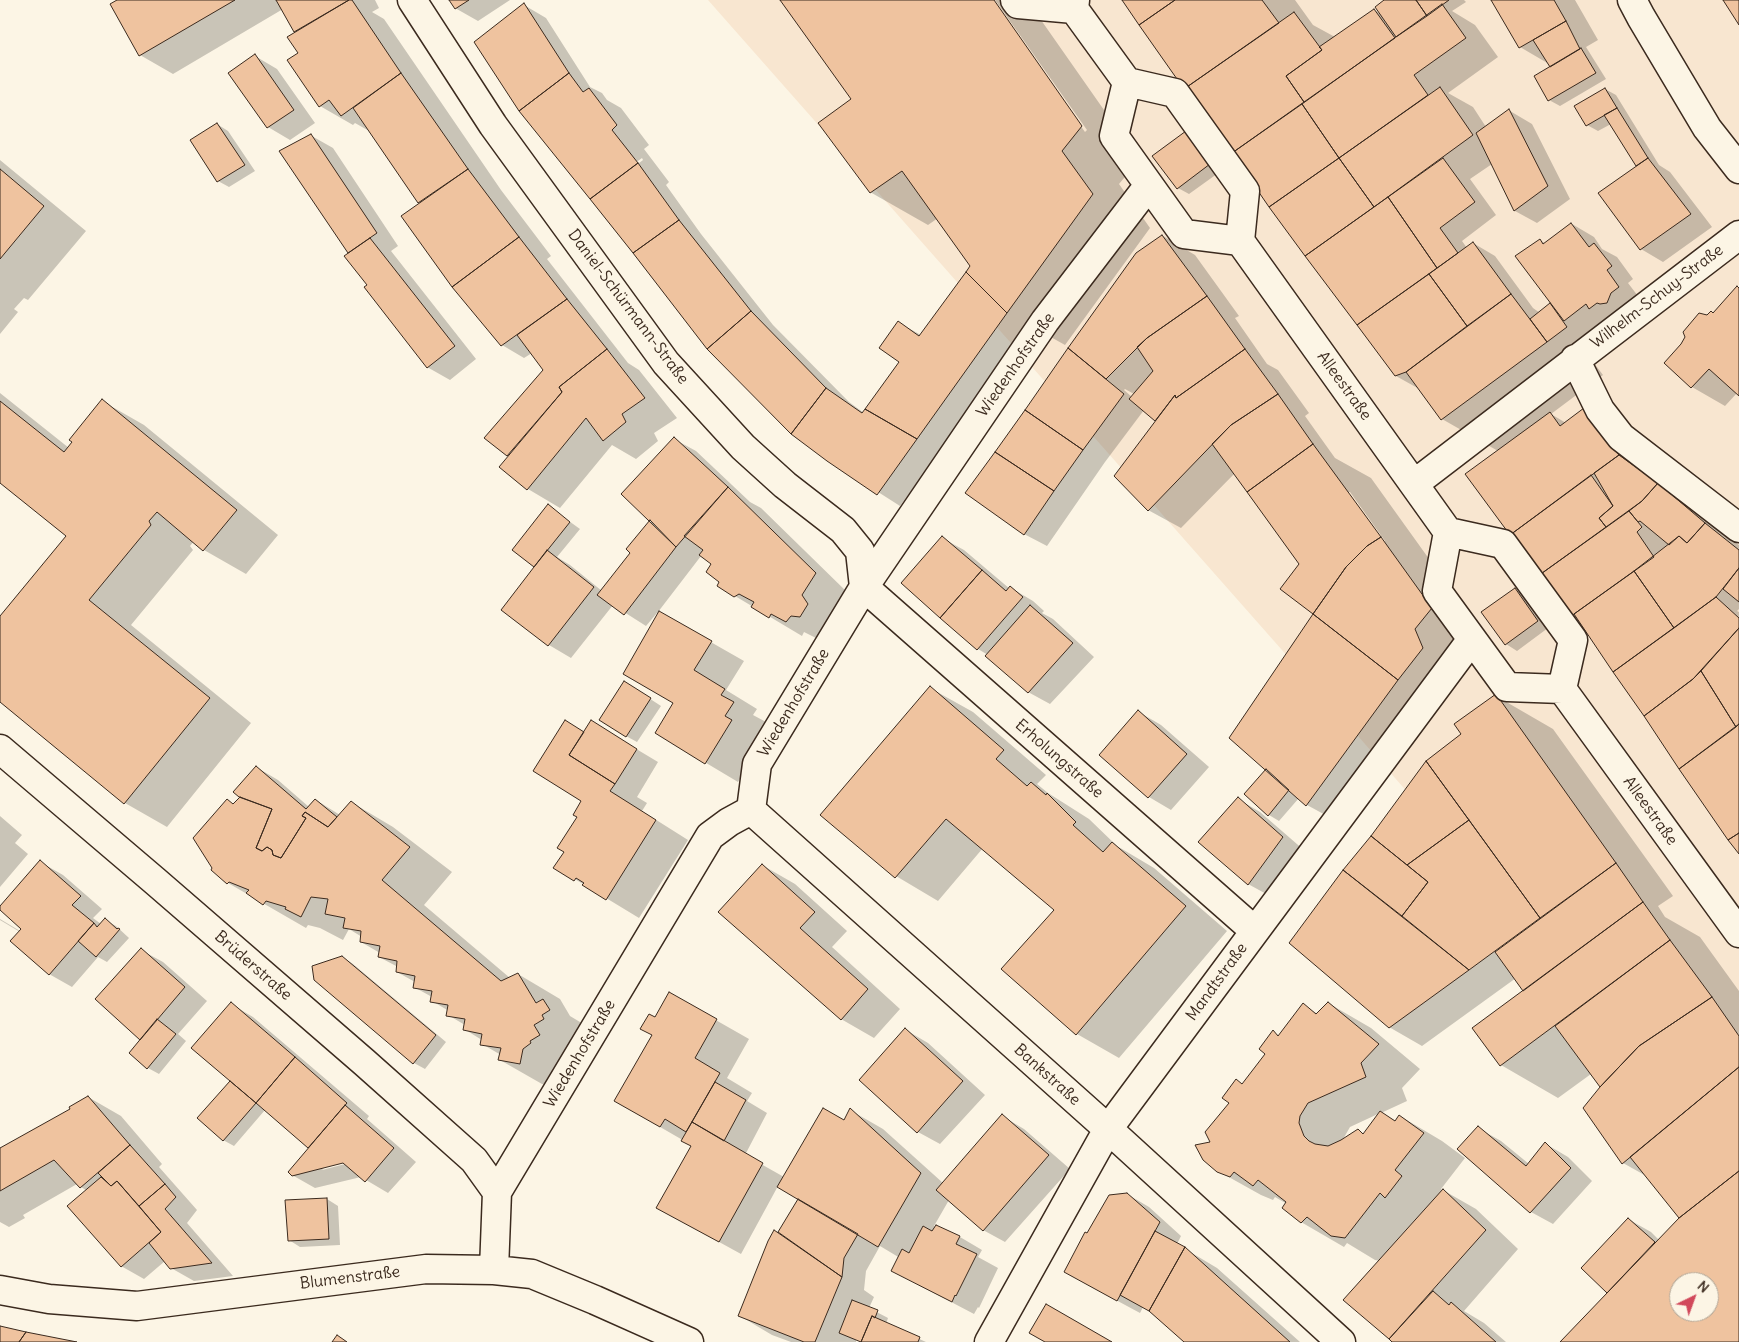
<!DOCTYPE html>
<meta charset="utf-8">
<style>
body{margin:0}
#map{position:relative;width:1739px;height:1342px;overflow:hidden;background:#fcf5e5;font-family:Delius,sans-serif}
canvas{display:block}
.north{position:absolute;left:1669px;top:1272px;width:50px;height:50px;box-sizing:border-box;background:#fcf5e5;border:1px solid #afa495;border-radius:50%;rotate:42deg;font-size:14px;font-weight:700;line-height:20px;text-align:center;color:#3b2a1e}
.north::after{content:'';display:block;margin:auto;width:18px;height:22px;background:#d1495b;clip-path:polygon(50% 0,100% 100%,50% 72%,0 100%)}
</style>
<div id="map">
<canvas width="1739" height="1342"></canvas>
<div class="north">N</div>
</div>
<script>
const ctx = document.querySelector('canvas').getContext('2d');
ctx.lineJoin = 'round';
function paint(path, color) { ctx.fillStyle = color; ctx.fill(path, 'evenodd'); }
const toPath = rows => new Path2D(rows.map(r => 'M' + r).join(''));
function stroke(path, color, width, dash) { ctx.strokeStyle = color; ctx.lineWidth = width; ctx.lineCap = dash ? 'butt' : 'round'; ctx.setLineDash(dash || []); ctx.stroke(path); }
function write(font, color, halo, rows, align = 'center') {
  ctx.font = font + ' Delius,sans-serif'; ctx.lineWidth = 4.5; ctx.setLineDash([]); ctx.textBaseline = 'middle'; ctx.strokeStyle = halo; ctx.fillStyle = color; for (const [text, x, y, turn = 0] of rows) {
    ctx.save(); ctx.translate(x, y); ctx.rotate((+turn || 0) * Math.PI / 180); ctx.textAlign = isNaN(turn) ? turn : align; if (halo) ctx.strokeText(text, 0, 0); ctx.fillText(text, 0, 0); ctx.restore();
  }
}
const built = toPath([
 [708,0,1739,0,1739,285,1737,286,1739,288,1739,1241,1425,812]
]);
const shadow = toPath([
 [120,0,375,0,379,8,372,12,384,19,501,190,551,256,547,259,628,363,639,370,677,418,654,433,658,441,636,459,612,445,560,508,528,489,508,455,545,370,532,353,524,358,502,345,453,286,420,204,371,132,355,123,353,125,320,106,299,53,296,33,283,9,173,74,140,55,111,5],
 [451,0,510,0,478,21,455,8],
 [781,0,992,0,1085,132,1087,130,995,0,1027,0,1139,160,1119,184,1150,228,1065,345,1040,331,950,457,940,451,900,506,828,460,792,433,708,348,520,110,476,42,524,5,546,18,590,87,602,93,607,100,621,108,649,145,644,149,669,182,666,185,701,234,773,325,849,402,864,413,901,362,881,348,899,323,921,335,966,274,970,276,967,272,971,266,938,218,928,225,870,192,820,123,853,100],
 [642,158,643,160,601,192,599,190],
 [1124,0,1295,0,1313,25,1335,37,1374,10,1381,14,1386,0,1464,0,1466,2,1452,11,1475,25,1498,57,1448,93,1473,107,1486,127,1510,111,1532,124,1570,199,1537,223,1515,211,1492,164,1470,179,1496,215,1462,241,1467,248,1473,243,1495,256,1533,308,1540,313,1552,304,1540,240,1546,244,1572,224,1594,237,1602,249,1617,257,1633,279,1628,283,1641,300,1613,321,1607,318,1585,334,1589,340,1581,346,1603,375,1551,414,1566,423,1584,410,1680,498,1739,545,1739,609,1737,611,1739,612,1739,852,1584,627,1567,618,1537,579,1498,451,1442,419,1421,390,1396,376,1306,255],
 [1492,0,1575,0,1598,40,1586,47,1606,79,1560,106,1549,100,1551,67,1549,64,1520,47],
 [255,56,277,69,315,123,290,140,268,127],
 [1605,89,1616,95,1659,165,1670,172,1712,227,1663,262,1641,249,1638,166,1611,124,1598,131,1587,125],
 [217,124,228,131,255,171,229,187,218,181],
 [1186,132,1221,171,1189,194,1178,188],
 [310,135,333,148,398,246,391,251,476,359,450,380,427,367,368,285,350,253,281,151],
 [0,160,86,231,28,300,24,298,14,309,18,312,0,334],
 [1163,236,1195,255,1239,316,1235,318,1267,364,1278,370,1309,413,1305,416,1335,458,1371,478,1437,570,1464,627,1448,649,1455,668,1340,823,1307,805,1299,798,1279,821,1269,815,1267,769,1316,614,1300,564,1235,473,1181,528,1148,510,1157,421,1144,410,1105,462,1047,546,1024,534,967,493,1069,349],
 [1125,389,1134,394,1132,397,1124,390],
 [1347,492,1350,492,1385,541,1383,543],
 [1739,289,1739,395,1737,393,1725,406,1692,387,1666,363,1708,317,1714,314],
 [0,393,69,448,102,401,144,425,278,535,246,574,204,550,194,541,190,546,193,550,131,625,251,723,167,827,125,803,0,701,0,618,67,536,0,481],
 [674,439,696,451,750,502,761,508,848,593,820,640,804,632,802,636,735,596,721,582,713,564,701,556,658,612,744,661,726,690,757,709,753,715,766,722,757,736,764,740,738,782,656,733,674,702,659,613,657,613,646,626,613,605,571,658,549,645,503,609,537,566,548,506,580,529,557,557,570,565,602,591,632,553,652,520],
 [942,538,964,550,1010,589,1011,588,1033,601,1044,611,1042,613,1053,619,1094,657,1050,704,1028,692,988,655,978,649],
 [1515,589,1526,596,1548,628,1517,651,1506,644,1482,612],
 [930,688,973,712,1046,775,1037,784,1048,793,1089,819,1117,846,1154,868,1227,931,1119,1058,1077,1034,1055,910,983,848,938,901,896,876],
 [635,689,661,706,637,742,626,736],
 [1496,696,1553,729,1673,896,1658,906,1665,917,1700,937,1739,991,1739,1342,1562,1342,1609,1293,1583,1268,1628,1219,1651,1232,1659,1240,1682,1216,1648,1177,1623,1163,1601,1087,1591,1074,1558,1098,1501,1065,1526,990,1516,978,1422,1046,1389,1027,1291,943,1427,762,1463,734],
 [1679,1282,1709,1282,1709,1312,1679,1312],
 [1139,712,1161,725,1209,767,1171,810,1149,797],
 [584,733,613,735,658,762,637,797,647,803,642,811,688,840,639,918,555,867,565,851,583,801],
 [256,767,278,780,309,807,316,800,340,815,351,802,393,827,452,872,424,905,510,978,518,974,560,999,570,1016,585,1025,562,1087,542,1084,500,1060,501,1055,482,1044,482,1040,464,1029,465,1025,448,1015,449,1011,432,1001,432,997,414,987,415,982,397,972,398,967,379,957,380,953,361,942,362,937,349,929,343,940,320,928,308,925,306,928,228,883,234,805,241,797],
 [1238,799,1260,812,1305,851,1270,896,1248,884],
 [0,816,22,835,15,843,28,854,0,887],
 [40,862,63,875,102,909,93,918,101,924,105,920,116,926,129,938,107,962,98,957,72,987,49,974,20,932,0,920,0,919,20,931,22,929,0,908],
 [762,865,795,884,847,931,832,947,900,1009,874,1038,841,1019],
 [141,950,163,962,207,1001,178,1034,186,1041,159,1074,148,1068,131,1053,142,1039],
 [342,957,353,964,446,1042,425,1069,414,1063,315,979],
 [670,994,749,1039,727,1078,752,1093,747,1101,767,1113,745,1155,784,1177,845,1122,850,1110,883,1129,943,1183,1002,1116,1024,1129,1070,1169,1005,1242,983,1230,949,1200,934,1226,960,1237,982,1250,978,1257,998,1268,979,1308,978,1307,974,1314,915,1283,900,1258,880,1246,866,1271,864,1290,874,1297,869,1308,888,1318,886,1324,926,1342,860,1342,856,1340,856,1342,791,1342,772,1335,740,1316,774,1232,786,1238,822,1215,778,1186,741,1254,679,1220,693,1146,648,1120,653,1035,656,1019],
 [1328,1003,1371,1028,1420,1069,1402,1088,1407,1101,1381,1113,1396,1121,1400,1116,1442,1141,1465,1158,1441,1189,1476,1209,1518,1249,1464,1311,1484,1323,1506,1342,1393,1342,1345,1300,1380,1261,1375,1260,1347,1243,1344,1247,1301,1222,1287,1204,1275,1197,1273,1200,1261,1195,1218,1171,1212,1143,1230,1102,1237,1081,1243,1084,1266,1054,1273,1032,1280,1036,1303,1005,1318,1014],
 [1380,1113,1365,1134,1358,1131,1342,1141,1350,1127],
 [231,1004,253,1017,369,1116,367,1119,416,1162,388,1193,361,1177,315,1188,292,1175,310,1148,265,1110,234,1146,223,1140,232,1081],
 [349,1161,349,1163,322,1170,326,1166],
 [906,1030,928,1043,985,1095,940,1144,918,1132,860,1080],
 [88,1097,121,1116,162,1164,159,1167,197,1210,187,1223,233,1276,194,1281,171,1268,165,1261,144,1279,121,1266,87,1191,77,1184,23,1215,25,1218,9,1227,0,1222,0,1149,71,1109],
 [1478,1128,1501,1141,1529,1164,1546,1144,1568,1157,1592,1181,1553,1224,1531,1212],
 [1127,1194,1149,1207,1181,1236,1177,1244,1217,1268,1300,1342,1186,1342,1153,1312,1143,1307,1140,1313,1088,1285,1088,1235],
 [327,1199,338,1206,340,1245,300,1247,289,1240]
]);
const building = toPath([
 [117,0,235,0,139,56,110,4,117,0],
 [276,0,349,0,294,32,276,0],
 [349,0,352,0,401,73,341,116,329,100,319,107,287,60,298,53,287,37,349,0],
 [449,0,469,0,455,9,449,0],
 [780,0,994,0,1082,126,1062,151,1093,194,1007,313,966,272,970,266,902,171,870,193,818,123,851,99,780,0],
 [1122,0,1175,0,1139,25,1122,0],
 [1175,0,1262,0,1279,23,1184,89,1139,25,1175,0],
 [1384,0,1416,0,1427,16,1396,37,1375,7,1384,0],
 [1416,0,1449,0,1427,16,1416,0],
 [1491,0,1554,0,1566,21,1519,48,1491,0],
 [1723,0,1739,0,1739,25,1723,0],
 [524,3,569,73,519,111,474,42,524,3],
 [1442,4,1466,38,1414,75,1428,95,1339,158,1302,104,1442,4],
 [1374,9,1395,38,1304,102,1286,76,1322,50,1319,47,1374,9],
 [1294,12,1322,50,1286,76,1304,102,1232,153,1184,89,1294,12],
 [1566,21,1580,49,1550,67,1533,40,1566,21],
 [1581,48,1596,73,1548,101,1534,76,1581,48],
 [255,54,294,110,267,128,228,73,255,54],
 [401,73,468,169,418,203,353,108,401,73],
 [569,73,583,92,589,88,617,125,612,130,638,163,590,199,519,111,569,73],
 [1440,87,1473,135,1374,207,1339,158,1440,87],
 [1605,88,1617,108,1586,126,1574,106,1605,88],
 [1302,104,1339,158,1269,207,1232,153,1302,104],
 [1617,108,1648,158,1636,166,1604,115,1617,108],
 [1509,109,1548,186,1514,211,1476,133,1509,109],
 [217,123,245,165,217,182,190,140,217,123],
 [1186,131,1210,164,1177,189,1152,156,1186,131],
 [311,134,377,233,348,253,279,151,311,134],
 [1339,158,1374,207,1305,256,1269,207,1339,158],
 [1443,158,1475,202,1440,228,1458,253,1437,268,1388,197,1443,158],
 [1648,158,1691,214,1640,250,1598,193,1648,158],
 [638,163,679,220,633,253,590,199,638,163],
 [0,169,44,206,0,259,0,169],
 [468,169,519,237,452,287,401,216,468,169],
 [1388,197,1437,268,1357,325,1305,256,1388,197],
 [679,220,751,311,707,349,633,253,679,220],
 [1571,223,1589,247,1594,243,1612,266,1607,270,1619,287,1611,293,1607,303,1600,304,1597,303,1589,309,1586,304,1564,321,1515,256,1540,239,1543,244,1571,223],
 [1162,235,1207,296,1147,338,1106,379,1068,348,1136,253,1162,235],
 [519,237,567,299,501,346,452,287,519,237],
 [370,238,455,346,427,368,364,287,367,285,344,256,370,238],
 [1473,242,1511,294,1467,326,1429,274,1473,242],
 [966,272,1007,313,917,439,865,409,899,362,879,348,898,321,919,336,966,272],
 [1429,274,1467,326,1406,372,1395,376,1357,325,1429,274],
 [1737,286,1739,288,1739,396,1709,369,1691,388,1664,363,1681,344,1685,337,1683,332,1699,313,1707,315,1711,311,1713,313,1737,286],
 [1511,294,1547,342,1441,420,1406,372,1511,294],
 [1207,296,1245,349,1176,398,1175,395,1155,421,1129,399,1153,371,1137,347,1147,338,1207,296],
 [567,299,607,349,559,387,562,392,507,456,484,438,543,370,517,335,567,299],
 [1550,303,1567,327,1547,342,1530,319,1550,303],
 [751,311,826,388,791,434,707,349,751,311],
 [1068,348,1124,394,1083,450,1025,410,1068,348],
 [607,349,645,398,622,414,626,422,603,441,586,418,527,490,499,467,562,392,559,387,607,349],
 [1245,349,1278,394,1231,425,1148,511,1114,476,1175,395,1176,398,1245,349],
 [826,388,862,413,865,409,917,439,877,495,827,461,791,434,826,388],
 [1278,394,1313,444,1247,492,1212,444,1231,425,1278,394],
 [102,399,237,510,203,551,157,512,149,521,151,525,89,600,210,698,124,804,0,702,0,616,66,536,0,483,0,401,64,452,72,442,69,440,102,399],
 [1584,408,1619,455,1510,535,1465,474,1550,412,1560,426,1584,408],
 [1025,410,1083,450,1054,491,995,452,1025,410],
 [674,437,728,487,676,547,621,494,674,437],
 [1313,444,1381,537,1367,546,1346,567,1313,614,1280,589,1299,564,1247,492,1313,444],
 [995,452,1054,491,1024,535,965,493,995,452],
 [1619,455,1658,483,1642,501,1606,527,1599,518,1613,506,1594,473,1619,455],
 [1591,475,1613,506,1599,518,1606,527,1538,576,1510,535,1591,475],
 [1658,483,1705,523,1687,543,1679,536,1669,545,1640,521,1638,522,1629,511,1642,501,1658,483],
 [728,487,816,573,802,595,808,604,800,617,791,616,786,622,771,614,769,618,751,607,754,602,739,594,734,597,717,586,719,582,706,572,711,564,699,555,703,550,684,536,728,487],
 [548,504,570,522,534,567,512,550,548,504],
 [1629,511,1642,527,1637,532,1654,557,1567,619,1538,576,1629,511],
 [650,520,676,547,624,615,597,595,630,553,626,549,650,520],
 [1705,523,1739,550,1739,568,1716,597,1674,628,1634,571,1679,536,1687,543,1705,523],
 [942,536,982,570,940,618,901,583,942,536],
 [1381,537,1432,608,1415,629,1423,648,1398,680,1313,614,1346,567,1367,546,1381,537],
 [547,550,594,587,548,646,501,610,547,550],
 [1739,568,1739,602,1723,589,1739,568],
 [982,570,1006,591,1010,586,1023,597,977,650,940,618,982,570],
 [1634,571,1674,628,1613,672,1574,614,1634,571],
 [1515,588,1538,621,1505,645,1481,612,1515,588],
 [1716,597,1739,618,1739,628,1693,679,1644,716,1613,672,1716,597],
 [1030,605,1073,643,1028,693,985,656,1030,605],
 [659,611,712,641,694,670,725,689,721,695,734,702,725,716,732,720,705,764,655,733,673,703,623,674,659,611],
 [1313,614,1398,680,1306,806,1229,738,1313,614],
 [1739,628,1739,724,1736,727,1701,671,1739,628],
 [1701,671,1736,727,1679,769,1644,716,1693,679,1701,671],
 [624,681,651,698,626,737,599,720,624,681],
 [930,686,1004,750,996,759,1027,786,1031,782,1046,795,1047,793,1076,822,1073,825,1103,852,1112,842,1186,906,1076,1035,1001,969,1054,910,946,819,895,878,820,815,930,686],
 [1496,694,1616,863,1540,918,1426,761,1461,734,1454,724,1496,694],
 [1138,710,1187,754,1148,798,1099,755,1138,710],
 [565,720,584,732,569,755,615,784,610,791,656,820,606,900,582,885,584,883,576,878,574,881,553,868,564,852,557,848,577,817,573,815,581,801,533,771,565,720],
 [591,720,637,749,615,784,569,755,591,720],
 [1739,724,1739,833,1728,840,1679,769,1739,724],
 [1426,761,1469,820,1407,865,1371,836,1426,761],
 [256,766,306,809,315,799,337,817,328,827,305,812,302,816,306,818,281,858,273,855,272,850,267,847,262,851,256,848,272,809,239,797,233,792,256,766],
 [1266,769,1289,790,1268,816,1244,794,1266,769],
 [240,797,272,809,256,848,262,851,267,847,272,850,273,855,281,858,306,818,302,816,305,812,328,827,351,801,410,847,382,880,501,981,518,973,536,1003,543,999,550,1010,542,1015,544,1019,534,1025,540,1035,530,1041,531,1043,523,1049,520,1064,498,1060,501,1048,480,1045,482,1034,463,1030,465,1019,446,1016,448,1005,430,1002,432,991,413,988,415,976,396,972,397,961,378,957,380,946,360,942,361,931,343,928,345,918,325,914,328,899,311,897,301,917,285,909,286,907,266,901,263,905,246,893,249,890,229,882,227,884,211,870,212,868,193,838,227,799,233,804,240,797],
 [1238,797,1283,837,1248,885,1198,842,1238,797],
 [1469,820,1540,918,1469,970,1402,916,1428,882,1407,865,1469,820],
 [1739,833,1739,854,1728,840,1739,833],
 [1371,836,1428,882,1402,916,1343,870,1371,836],
 [40,860,81,896,72,905,94,923,49,975,10,941,21,929,0,910,0,906,40,860],
 [1616,863,1643,902,1523,991,1495,952,1616,863],
 [762,864,815,912,800,928,868,989,841,1020,718,912,762,864],
 [1343,870,1469,970,1389,1028,1289,943,1343,870],
 [1643,902,1670,940,1500,1066,1472,1028,1643,902],
 [105,918,117,929,118,928,120,929,96,957,78,941,94,923,97,927,105,918],
 [1670,940,1712,997,1639,1046,1600,1087,1555,1026,1670,940],
 [141,948,185,987,140,1040,95,999,141,948],
 [342,956,436,1035,413,1064,314,980,312,966,342,956],
 [669,992,717,1019,695,1058,720,1073,686,1132,665,1119,660,1127,614,1101,652,1035,640,1029,649,1014,655,1017,669,992],
 [1712,997,1739,1036,1739,1067,1622,1164,1583,1108,1600,1087,1639,1046,1712,997],
 [231,1002,295,1057,256,1103,191,1048,231,1002],
 [1328,1002,1379,1044,1361,1063,1366,1077,1308,1103,1300,1116,1299,1123,1304,1136,1309,1141,1315,1144,1328,1146,1341,1140,1358,1129,1363,1134,1380,1111,1395,1121,1399,1115,1424,1133,1395,1170,1402,1176,1385,1198,1380,1193,1345,1238,1331,1236,1307,1217,1301,1223,1282,1208,1286,1202,1258,1180,1253,1186,1234,1172,1230,1177,1217,1172,1203,1160,1195,1145,1210,1142,1205,1132,1229,1103,1222,1098,1236,1079,1242,1084,1265,1054,1259,1049,1273,1030,1278,1036,1303,1003,1316,1014,1328,1002],
 [157,1019,176,1034,147,1069,129,1053,157,1019],
 [905,1028,963,1081,917,1133,859,1080,905,1028],
 [295,1057,347,1103,308,1148,256,1103,295,1057],
 [1739,1067,1739,1171,1679,1218,1630,1157,1739,1067],
 [230,1081,256,1103,223,1141,197,1118,230,1081],
 [715,1082,746,1100,724,1141,692,1122,715,1082],
 [88,1096,130,1145,80,1188,54,1160,0,1191,0,1148,70,1109,69,1107,88,1096],
 [345,1105,394,1148,365,1182,343,1163,292,1176,288,1172,345,1105],
 [823,1108,844,1120,850,1108,921,1173,878,1247,777,1187,823,1108],
 [1002,1114,1049,1155,983,1231,936,1190,1002,1114],
 [692,1122,763,1163,719,1242,656,1208,691,1146,681,1141,692,1122],
 [1478,1126,1526,1166,1545,1142,1571,1168,1530,1213,1457,1149,1478,1126],
 [130,1145,165,1184,139,1206,117,1181,111,1186,98,1173,130,1145],
 [1739,1171,1739,1342,1560,1342,1679,1218,1739,1171],
 [1679,1282,1709,1282,1709,1312,1679,1312,1679,1282],
 [101,1177,111,1186,117,1181,161,1232,121,1267,67,1206,101,1177],
 [165,1184,176,1197,165,1209,212,1263,170,1269,149,1243,161,1232,139,1206,165,1184],
 [1443,1189,1486,1230,1389,1339,1343,1300,1443,1189],
 [1127,1193,1160,1222,1117,1301,1064,1272,1085,1232,1087,1233,1109,1195,1127,1193],
 [327,1198,329,1239,288,1241,285,1200,327,1198],
 [798,1199,858,1234,844,1258,842,1277,778,1232,798,1199],
 [1628,1218,1655,1242,1607,1293,1581,1268,1628,1218],
 [936,1225,960,1236,956,1244,977,1254,956,1296,955,1295,952,1302,891,1271,902,1249,909,1253,923,1226,932,1231,936,1225],
 [774,1230,842,1277,815,1342,804,1342,738,1316,768,1241,774,1230],
 [1155,1231,1185,1247,1149,1311,1120,1295,1155,1231],
 [1185,1247,1290,1342,1184,1342,1149,1311,1185,1247],
 [1433,1291,1449,1305,1451,1302,1496,1342,1392,1342,1389,1339,1433,1291],
 [852,1300,878,1310,875,1318,872,1316,861,1342,839,1333,852,1300],
 [1046,1304,1112,1342,1045,1342,1029,1333,1046,1304],
 [872,1316,920,1337,918,1342,861,1342,872,1316],
 [0,1326,26,1332,19,1342,0,1342,0,1326],
 [26,1332,77,1342,19,1342,26,1332],
 [337,1335,347,1342,332,1342,337,1335]
]);
const minor = toPath([
 [412,0,493,125,666,363,743,447,785,485,843,530,860,551,864,587,1255,931],
 [1015,0,1018,4,1074,9],
 [1075,0,1074,9,1127,82,1114,136,1184,234,1240,241,1448,532,1437,591,1507,687,1562,689,1739,933],
 [1632,0,1641,17,1707,128,1739,169],
 [1127,82,1175,93,1245,191,1240,241],
 [1575,359,1600,410,1621,437,1739,528],
 [1414,484,1739,235],
 [1448,532,1503,544,1573,640,1562,689],
 [0,749,155,881,364,1062,474,1160,497,1192],
 [751,810,1108,1129,1341,1342],
 [751,810,757,764,864,587,1045,321,1149,185],
 [494,1270,497,1192,710,836,729,822,751,810],
 [0,1290,49,1299,137,1306,426,1269,494,1270,532,1274,595,1300,689,1342],
 [989,1342,1108,1129,1472,639]
]);
const streetNames = [
 ["Wilhelm-Schuy-Straße",1657,297,-37],
 ["Daniel-Schürmann-Straße",628,307,53],
 ["Wiedenhofstraße",1016,365,-55],
 ["Alleestraße",1344,386,54],
 ["Wiedenhofstraße",794,703,-59],
 ["Erholungstraße",1059,759,41],
 ["Alleestraße",1650,811,54],
 ["Brüderstraße",253,966,41],
 ["Mandtstraße",1217,982,-54],
 ["Wiedenhofstraße",580,1054,-59],
 ["Bankstraße",1047,1075,42],
 ["Blumenstraße",350,1278,-7]
];
paint(built, '#f8e6d0');
paint(shadow, '#0003');
paint(building, '#efc39f');
stroke(building, '#3b2a1e', 1);
stroke(minor, '#3b2a1e', 31);
stroke(minor, '#fcf5e5', 28);
write('16px', '#3b2a1e', '#fcf5e5', streetNames);
</script>
